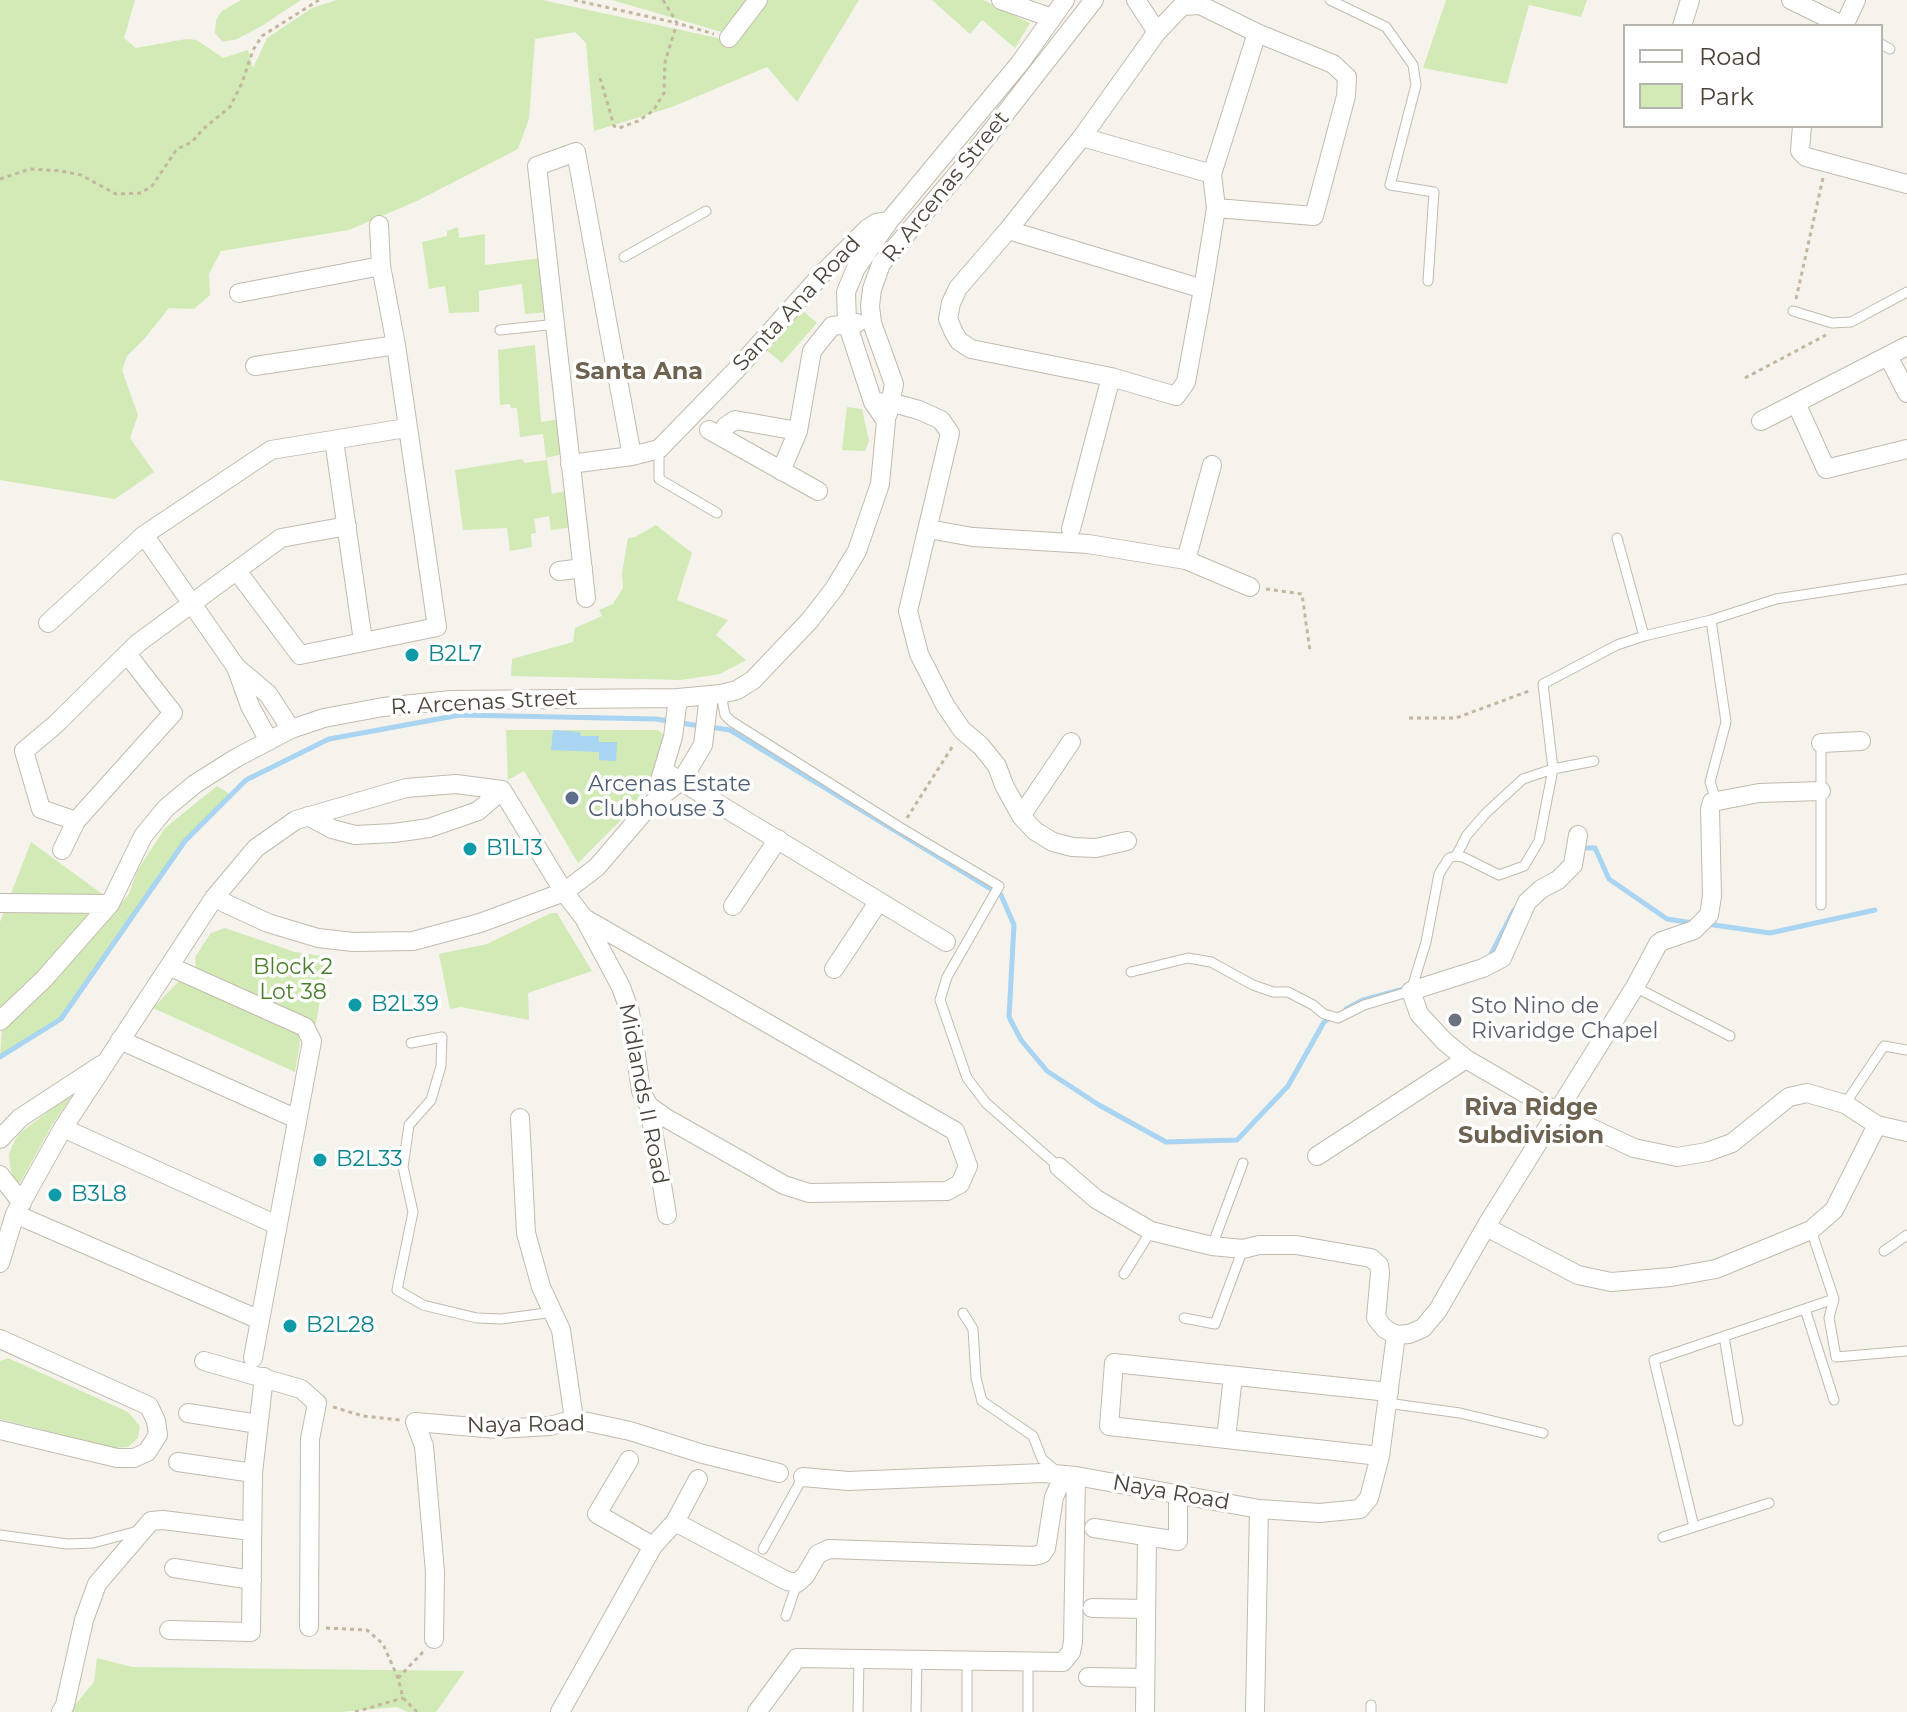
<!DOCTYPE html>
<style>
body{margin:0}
#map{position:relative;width:1907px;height:1712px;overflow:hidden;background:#f6f3ec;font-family:Montserrat,sans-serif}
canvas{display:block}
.legend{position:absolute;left:1623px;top:24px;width:260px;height:104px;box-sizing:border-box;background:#fff;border:2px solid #b7b4b0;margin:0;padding:10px 14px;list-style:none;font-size:24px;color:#4b4439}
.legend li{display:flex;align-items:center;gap:16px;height:40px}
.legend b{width:40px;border:2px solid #b7b4b0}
</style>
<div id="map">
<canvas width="1907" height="1712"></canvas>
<ul class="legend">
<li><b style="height:10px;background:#fff"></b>Road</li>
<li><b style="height:22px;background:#d2eab5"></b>Park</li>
</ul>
</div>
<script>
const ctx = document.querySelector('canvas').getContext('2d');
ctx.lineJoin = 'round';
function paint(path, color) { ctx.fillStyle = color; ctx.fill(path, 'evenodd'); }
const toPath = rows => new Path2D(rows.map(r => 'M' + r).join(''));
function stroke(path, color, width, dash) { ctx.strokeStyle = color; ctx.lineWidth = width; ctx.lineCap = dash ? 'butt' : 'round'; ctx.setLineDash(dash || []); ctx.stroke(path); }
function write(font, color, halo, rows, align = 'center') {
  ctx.font = font + ' Montserrat,sans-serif'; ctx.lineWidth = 7; ctx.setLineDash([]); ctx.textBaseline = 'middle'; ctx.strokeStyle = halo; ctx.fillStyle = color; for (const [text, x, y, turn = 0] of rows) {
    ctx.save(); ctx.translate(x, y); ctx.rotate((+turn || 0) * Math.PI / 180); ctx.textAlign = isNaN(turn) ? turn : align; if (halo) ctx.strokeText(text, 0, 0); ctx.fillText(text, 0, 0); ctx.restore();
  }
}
const green = toPath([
 [0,0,135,0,124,38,136,48,186,39,197,40,223,58,248,50,253,68,267,38,312,8,337,0,542,0,732,41,764,0,859,0,797,102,767,67,672,107,594,131,586,43,575,32,535,39,529,119,518,149,417,201,349,230,221,251,209,274,210,295,194,309,169,308,145,338,127,356,122,370,138,415,130,438,154,472,115,499,0,480],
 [241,0,301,0,260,27,237,39,223,42,215,33,216,20,222,11],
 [612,0,751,0,725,33],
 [932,0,983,0,1030,23,1015,48,982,20,970,34],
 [1446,0,1587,0,1581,17,1529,5,1507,84,1423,68],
 [458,227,459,238,485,234,485,265,542,258,548,312,525,314,522,284,479,291,479,312,449,313,445,286,429,289,422,242,447,236,447,231],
 [795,304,817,323,782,363,760,345],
 [535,345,541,422,560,419,563,454,546,458,543,434,520,437,517,408,511,408,510,404,500,405,498,350],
 [847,407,862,409,869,441,865,451,842,450],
 [523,459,524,463,547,460,552,494,570,490,573,527,551,530,549,516,534,519,536,533,531,534,532,547,510,551,507,528,463,530,455,470],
 [656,525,692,553,677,600,728,620,716,635,746,660,720,674,681,680,511,676,512,659,573,642,575,628,602,616,599,610,613,604,623,588,622,573,628,538,635,537],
 [506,730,658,730,663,734,660,755,648,784,627,814,578,863,524,771,508,780],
 [217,786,231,795,185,841,61,1019,0,1057,2,1028,112,914,129,894,137,871,165,828],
 [31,842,105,896,10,896],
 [5,908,90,914,46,965,0,1013,0,922],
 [551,913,557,913,592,971,528,993,529,1020,461,1007,450,1009,439,954,487,944],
 [225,928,295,952,328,957,315,1028,298,1014,196,968,195,957,211,933],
 [179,981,185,981,293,1029,298,1034,300,1042,295,1072,153,1008],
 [75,1091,52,1125,20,1183,13,1178,10,1166,9,1154,14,1142,20,1133],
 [8,1358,128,1412,140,1426,138,1438,128,1447,114,1448,0,1419,0,1361],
 [97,1658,132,1667,465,1671,436,1712,408,1712,397,1707,340,1712,69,1712,94,1682]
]);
const water = toPath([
 [553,730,580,732,581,736,599,736,599,742,617,742,616,761,599,760,599,752,551,750]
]);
const stream = toPath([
 [710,727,730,730,1001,895,1014,925,1009,1017,1021,1040,1047,1071,1099,1105,1166,1142,1237,1140,1288,1086,1324,1022,1330,1018],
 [1580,848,1595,848,1609,879,1667,919,1693,923],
 [1707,924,1770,933,1875,910],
 [1489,958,1514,910],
 [1346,1009,1363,1000,1404,989],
 [0,1057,61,1019,185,841,246,780,329,739,460,715,656,719,700,726]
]);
const path = toPath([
 [574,0,677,23,665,62,664,93,653,111,638,121,619,128,614,126,599,74],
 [663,0,677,23,714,34],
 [0,179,30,169,61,171,81,175,116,194,141,193,152,186,177,149,192,142,203,129,230,107,242,83,253,50,262,36,319,0],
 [1796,299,1823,178],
 [1745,378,1826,335],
 [1266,589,1302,594,1310,651],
 [1409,718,1456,718,1529,691],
 [907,818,954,744],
 [333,1407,363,1416,400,1420],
 [326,1628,367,1630,383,1644,398,1678,403,1698,417,1712],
 [398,1678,423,1652],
 [355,1712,403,1698]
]);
const service = toPath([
 [1330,0,1386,27,1413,65,1416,85,1390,185,1434,192,1428,281],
 [1881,44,1890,49],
 [624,257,706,211],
 [1793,311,1832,323,1851,322,1907,292],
 [500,330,557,324],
 [659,449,659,479,717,513],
 [1617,538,1644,636],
 [1711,620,1776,599,1907,579],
 [721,694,725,715,731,721,901,828,999,886,947,977,940,1000,967,1078,986,1103,1059,1167],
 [1456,856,1467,835,1486,813,1523,779,1553,769,1594,761],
 [1821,905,1821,743],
 [1131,972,1188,958,1211,962,1253,985,1273,992,1288,992,1313,1005,1324,1014,1338,1018,1364,1005,1411,991,1426,942,1439,874,1449,858,1456,856,1463,857,1499,875,1524,866,1539,841,1553,769,1543,684,1617,645,1644,636,1711,620,1726,722,1710,782,1716,800],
 [1635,987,1730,1036],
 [411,1043,442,1037,441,1066,431,1100,409,1125,403,1167,413,1212,397,1290,423,1305,477,1318,501,1319,554,1312],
 [1845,1104,1884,1046,1907,1050],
 [1811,1230,1834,1299,1829,1318,1836,1357,1907,1351],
 [1212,1246,1243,1163],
 [1884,1251,1907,1235],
 [1124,1274,1151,1231],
 [1805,1309,1834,1400],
 [963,1313,973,1329,976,1378,982,1401,1033,1436,1042,1459,1054,1469],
 [1184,1318,1215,1324,1243,1249],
 [1724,1336,1738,1421],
 [1387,1403,1460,1413,1543,1433],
 [1694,1527,1654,1360,1834,1299],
 [0,1535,67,1544,93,1543,138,1531],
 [1663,1537,1769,1503],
 [763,1549,803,1477],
 [786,1616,797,1583],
 [967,1661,967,1712],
 [1028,1663,1028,1712],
 [858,1712,859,1659],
 [916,1712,917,1660],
 [1371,1712,1371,1705]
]);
const minor = toPath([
 [1001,0,1052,18],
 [1136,0,1157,32],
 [1791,0,1844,26,1856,0],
 [1682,26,1690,0],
 [729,38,758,0],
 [1802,126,1800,151,1806,157,1907,184],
 [1082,137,1212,174],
 [1216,208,1314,216,1346,96,1347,77,1333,64,1257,33,1200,5,1182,6,1157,32,1082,137,1008,230,958,288,951,303,948,319,954,333,959,341,971,349,1111,377,1176,396,1186,382,1203,289,1216,208,1212,174,1257,33],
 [1008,230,1203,289],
 [239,293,381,266],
 [1888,356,1907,393],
 [255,366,396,345],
 [873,402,893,403,919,410,941,420,950,433,908,611,919,654,945,705,962,730,981,746,997,766,1004,785,1021,816,1035,831,1053,842,1072,847,1096,848,1127,841],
 [1796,403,1826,469,1907,449],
 [888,414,894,384,872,323,870,306,872,289,881,264,965,165,1094,0],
 [1761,421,1907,346],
 [709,430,818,491],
 [720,436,726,426,735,420,798,431],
 [334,440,363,641],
 [570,464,632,456,659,449,736,370,824,272,867,229,876,223,887,221],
 [781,471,798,431,812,351,832,326,857,323],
 [928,529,973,537,1088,544,1186,560,1250,587],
 [1071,529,1111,377],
 [144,535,236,667,268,694,291,729],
 [1186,560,1212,465],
 [237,571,300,655,437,627,396,345,381,266,379,225],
 [559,571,583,568],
 [586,598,537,166,576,152,632,456],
 [48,623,144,535,271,450,406,428],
 [237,670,250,706,269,741],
 [1821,743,1861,741],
 [664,771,946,942],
 [660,780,673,737,678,698],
 [502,790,564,892,584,918,621,987,630,1012,641,1091,649,1106,667,1215],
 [308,816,332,829,355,835,394,833,429,828,478,811,502,790],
 [1021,816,1071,742],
 [76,821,41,809,24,751,56,724,138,643,281,538,347,526],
 [1578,835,1573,865,1558,880,1541,889,1527,902,1502,958,1483,968,1411,991,1419,1014,1444,1041,1466,1059,1557,1112,1634,1148,1677,1157,1707,1152,1732,1143,1789,1097,1807,1093,1845,1104,1877,1125,1907,1132],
 [62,850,76,821,173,713,127,654],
 [214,898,268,923,318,938,353,942,413,941,480,923,564,892,597,867,650,805,682,780,703,745,709,696],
 [0,903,110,904],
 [733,906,778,839],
 [584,918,955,1131,968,1166,960,1184,947,1191,809,1193,784,1185,666,1118,649,1106],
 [171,967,305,1027,312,1041,253,1358],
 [834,969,879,901],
 [0,1021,44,979,110,904,143,836,166,808,195,784,236,758,291,729,324,718,383,707,451,700,678,698,721,694,737,690,753,680,810,620,834,589,857,551,880,484,886,421,873,402,847,323,846,292,856,268,889,221,1020,63,1065,0],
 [120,1040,297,1119],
 [520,1118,526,1233,541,1287,561,1330,574,1419],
 [63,1128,277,1225],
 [0,1139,20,1118,101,1065],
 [1317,1156,1466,1059],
 [1059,1167,1096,1199,1151,1231,1212,1246,1243,1249,1259,1245,1296,1245,1371,1258,1379,1265,1380,1273,1376,1318,1385,1329,1396,1335,1409,1334,1423,1328,1438,1310,1488,1223,1635,987,1658,944,1662,941,1694,930,1709,915,1712,896,1710,809,1712,802,1759,793,1821,791],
 [0,1175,22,1203],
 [15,1214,260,1320],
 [1486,1227,1578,1275,1611,1282,1671,1277,1716,1269,1811,1230,1834,1210,1877,1125],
 [0,1263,15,1214,63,1128,214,898,256,848,296,820,406,788,456,784,502,790],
 [0,1339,149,1406,156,1421,158,1435,147,1452,134,1458,117,1458,0,1430],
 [204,1361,301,1389,317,1403,310,1439,309,1627],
 [188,1413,258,1424],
 [1226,1439,1233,1376],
 [1380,1456,1109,1426,1114,1363,1389,1392],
 [629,1460,597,1514,653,1546],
 [178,1462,253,1473],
 [803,1477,848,1481,1043,1473,1076,1476,1259,1509,1320,1513,1360,1509,1369,1498,1380,1456,1396,1335],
 [675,1522,787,1581,797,1583,805,1576,818,1554,829,1549,1034,1556,1042,1554,1046,1548,1054,1497,1064,1475],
 [1094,1528,1178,1541,1178,1494],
 [174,1568,252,1580],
 [1092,1608,1146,1609],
 [169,1630,251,1632,253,1473,264,1377],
 [434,1639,435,1572,424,1446,415,1422,497,1429,550,1426,574,1419,630,1431,703,1454,779,1473],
 [1088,1677,1145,1678],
 [61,1712,65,1705,84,1620,97,1584,151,1521,163,1520,251,1531],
 [560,1712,653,1546,675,1522,698,1479],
 [757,1712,797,1658,1063,1662,1071,1652,1073,1642,1076,1476],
 [1145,1712,1147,1537],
 [1255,1712,1259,1509]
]);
const markers = [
 [412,655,8,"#0f9aa8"],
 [572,798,8,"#5c6f8a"],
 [470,849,8,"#0f9aa8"],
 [355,1005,8,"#0f9aa8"],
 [1455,1020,8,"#6b7280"],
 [320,1160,8,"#0f9aa8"],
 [55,1195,8,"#0f9aa8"],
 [290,1326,8,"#0f9aa8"]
];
const streetNames = [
 ["R. Arcenas Street",946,187,-51],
 ["Santa Ana Road",797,304,-47],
 ["R. Arcenas Street",484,703,-3],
 ["Midlands II Road",643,1094,79],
 ["Naya Road",526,1425,-1],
 ["Naya Road",1171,1493,10]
];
const cultureNames = [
 ["B2L7",428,655],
 ["B1L13",486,849],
 ["B2L39",371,1005],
 ["B2L33",336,1160],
 ["B3L8",71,1195],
 ["B2L28",306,1326]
];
const serviceNames = [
 ["Arcenas Estate",588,785],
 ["Clubhouse 3",588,810]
];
const parkNames = [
 ["Block 2",293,968],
 ["Lot 38",293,993]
];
const worshipNames = [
 ["Sto Nino de",1471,1007],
 ["Rivaridge Chapel",1471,1032]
];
const neighbourhoodNames = [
 ["Santa Ana",639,372],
 ["Riva Ridge",1531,1108],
 ["Subdivision",1531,1136]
];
paint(green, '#d2eab5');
paint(water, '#a9d4f2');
stroke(stream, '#a9d4f2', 5);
stroke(service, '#c2bbae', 11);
stroke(minor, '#c2bbae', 20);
stroke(path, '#c4b79f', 3, [4, 4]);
stroke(service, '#fff', 9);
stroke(minor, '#fff', 18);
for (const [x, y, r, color] of markers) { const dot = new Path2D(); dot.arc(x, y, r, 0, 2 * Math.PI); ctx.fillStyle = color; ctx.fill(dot); stroke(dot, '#fff', 3); }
write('22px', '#4b4439', '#fff', streetNames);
write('22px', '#0d838f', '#fff', cultureNames, 'left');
write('22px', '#4e5e75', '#fff', serviceNames, 'left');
write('22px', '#4a7f2a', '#fff', parkNames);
write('22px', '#5b616d', '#fff', worshipNames, 'left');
write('bold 24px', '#6e6250', '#fff', neighbourhoodNames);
</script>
